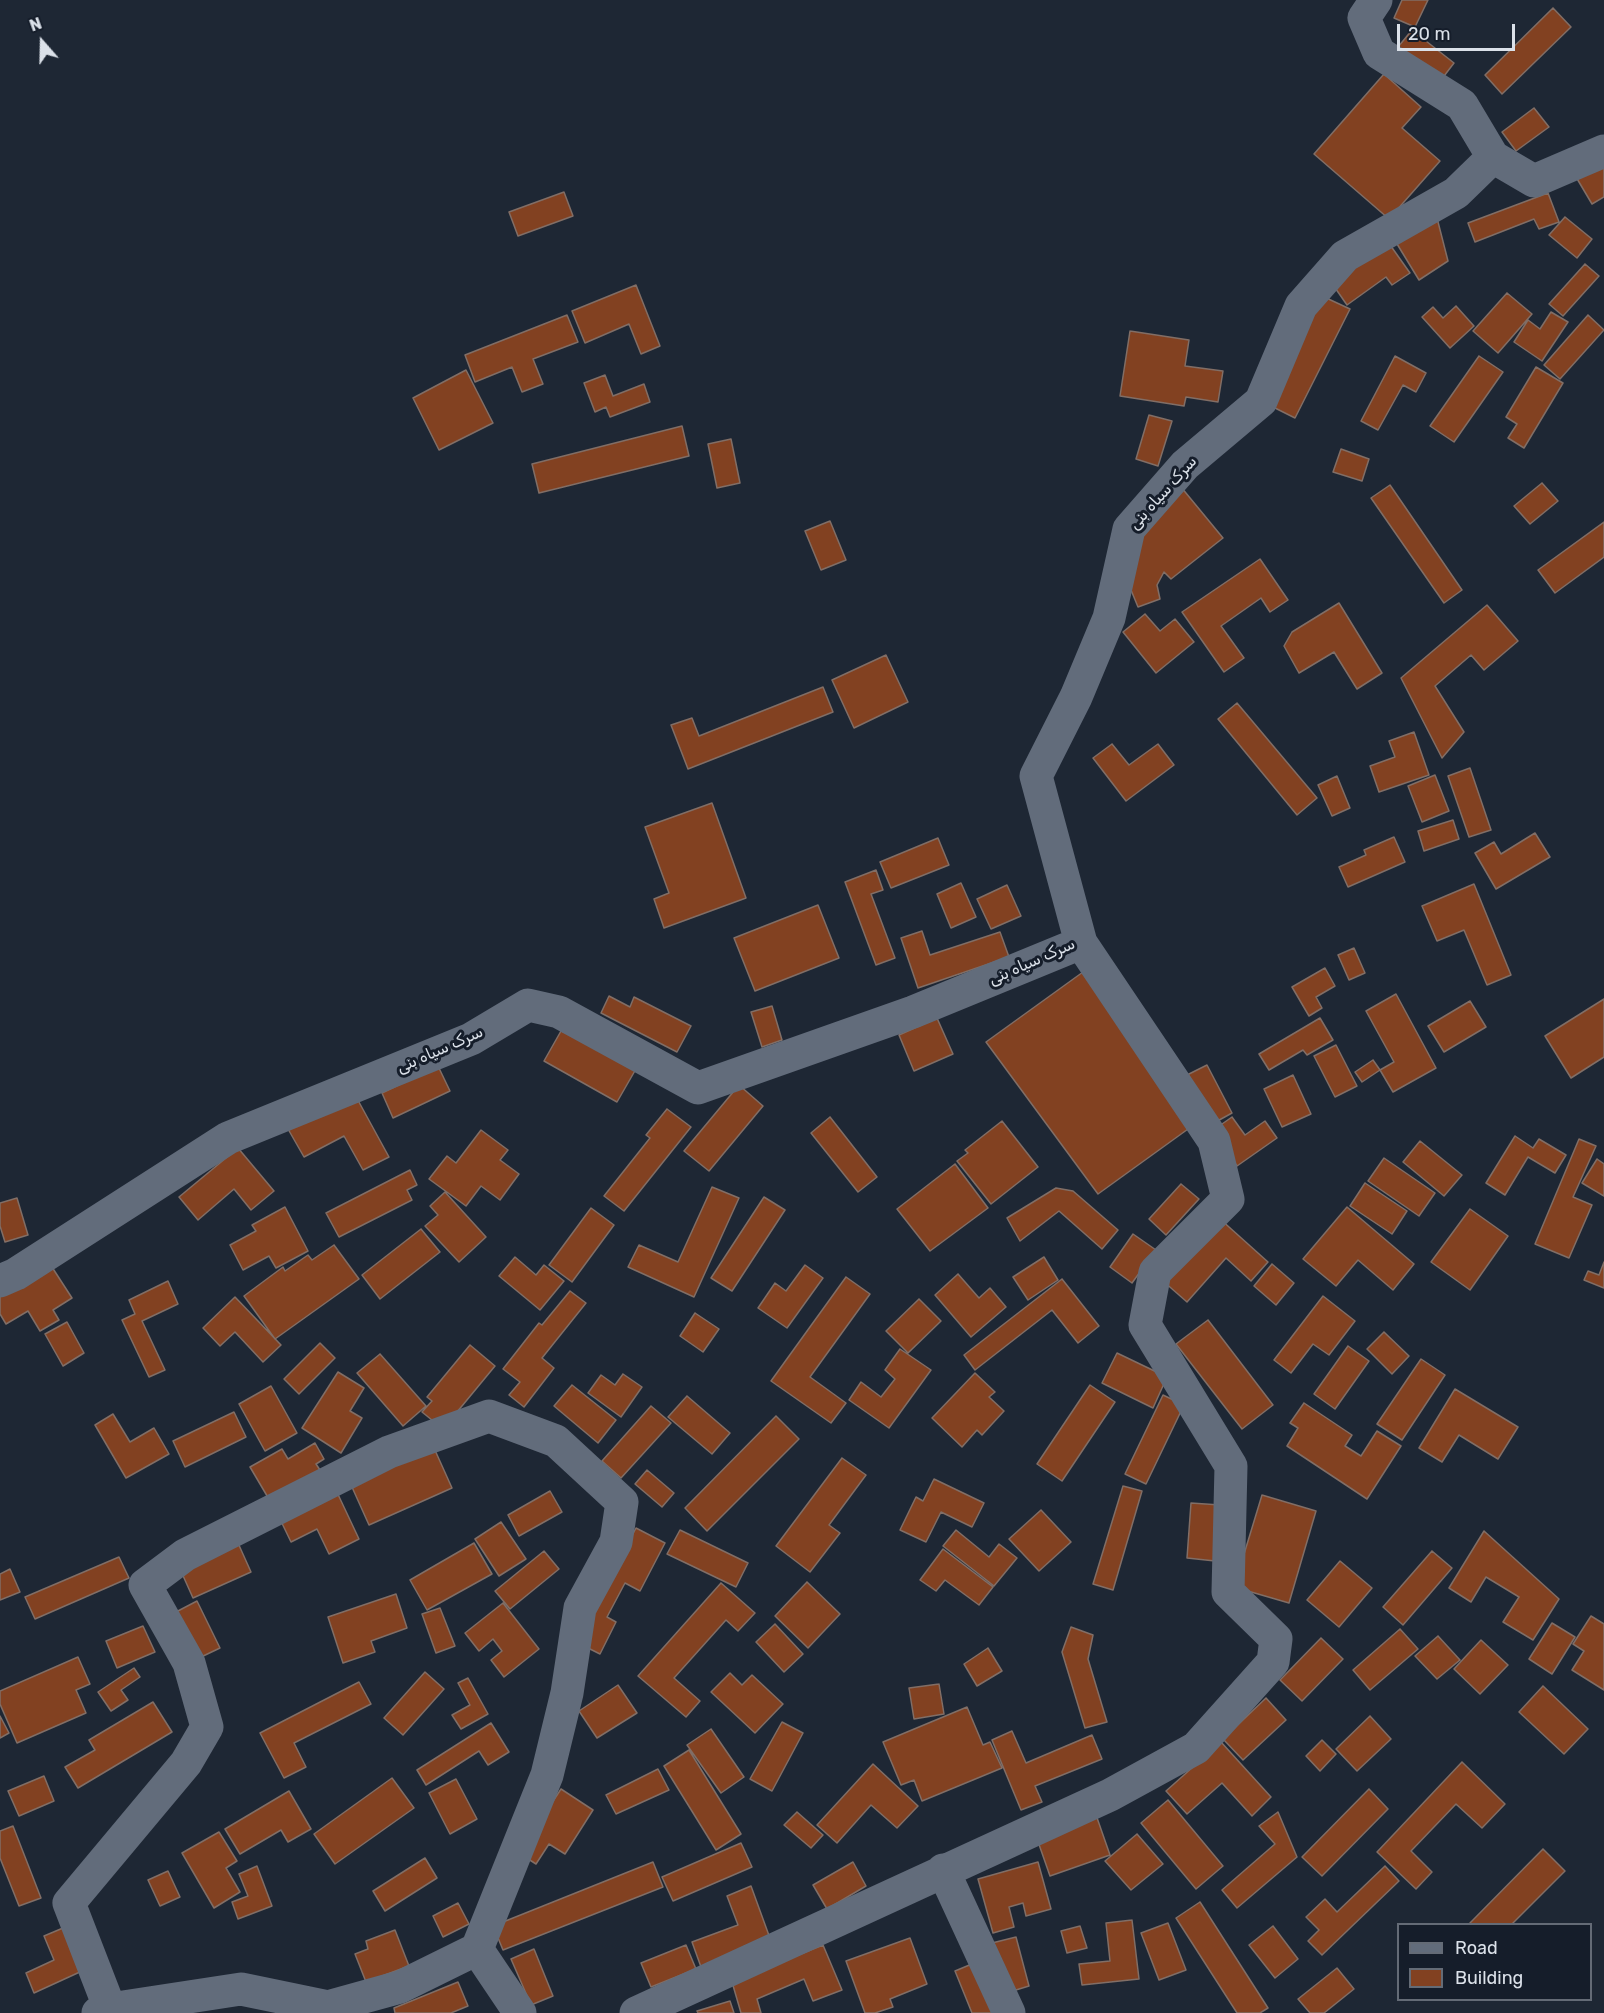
<!DOCTYPE html>
<meta charset="utf-8">
<style>
body{margin:0}
#map{position:relative;width:1604px;height:2013px;overflow:hidden;background:#1e2734;font-family:Rubik,sans-serif}
canvas{display:block}
.legend{position:absolute;left:1397px;top:1923px;width:195px;height:78px;box-sizing:border-box;background:#151d2a;border:2px solid #646b76;margin:0;padding:8px 10px;list-style:none;font-size:18px;color:#dbe1e9}
.legend li{display:flex;align-items:center;gap:12px;height:30px}
.legend b{width:30px;border:2px solid #646b76}
.north{position:absolute;left:12px;top:12px;width:60px;height:60px;-webkit-text-stroke:4px #151d2a;paint-order:stroke;rotate:340deg;font-size:16px;font-weight:700;line-height:24px;text-align:center;color:#dbe1e9}
.north::after{content:'';display:block;margin:auto;width:21px;height:27px;background:#dbe1e9;clip-path:polygon(50% 0,100% 100%,50% 72%,0 100%)}
.scale{position:absolute;left:1397px;top:24px;width:118px;height:27px;box-sizing:border-box;border:3px solid #dbe1e9;border-top:0;padding-left:8px;font-size:18px;line-height:21px;white-space:nowrap;color:#dbe1e9;-webkit-text-stroke:4px #151d2a;paint-order:stroke}
</style>
<div id="map">
<canvas width="1604" height="2013"></canvas>
<ul class="legend">
<li><b style="height:8px;background:#626c7b"></b>Road</li>
<li><b style="height:16px;background:#824121"></b>Building</li>
</ul>
<div class="north">N</div>
<div class="scale">20 m</div>
</div>
<script>
const ctx = document.querySelector('canvas').getContext('2d');
ctx.lineJoin = 'round';
function paint(path, color) { ctx.fillStyle = color; ctx.fill(path, 'evenodd'); }
const toPath = rows => new Path2D(rows.map(r => 'M' + r).join(''));
function stroke(path, color, width, dash) { ctx.strokeStyle = color; ctx.lineWidth = width; ctx.lineCap = dash ? 'butt' : 'round'; ctx.setLineDash(dash || []); ctx.stroke(path); }
function write(font, color, halo, rows, align = 'center') {
  ctx.font = font + ' Rubik,Vazirmatn,sans-serif'; ctx.lineWidth = 6; ctx.setLineDash([]); ctx.textBaseline = 'middle'; ctx.strokeStyle = halo; ctx.fillStyle = color; for (const [text, x, y, turn = 0] of rows) {
    ctx.save(); ctx.translate(x, y); ctx.rotate((+turn || 0) * Math.PI / 180); ctx.textAlign = isNaN(turn) ? turn : align; if (halo) ctx.strokeText(text, 0, 0); ctx.fillText(text, 0, 0); ctx.restore();
  }
}
const building = toPath([
 [1402,0,1428,0,1415,27,1394,18,1402,0],
 [1553,8,1571,27,1502,94,1485,75,1553,8],
 [1412,30,1454,63,1441,80,1398,47,1412,30],
 [1384,74,1421,107,1402,128,1440,161,1389,219,1314,154,1384,74],
 [1534,108,1549,127,1516,151,1502,132,1534,108],
 [1604,160,1604,197,1592,204,1576,177,1604,160],
 [564,192,573,216,518,236,509,212,564,192],
 [1548,193,1559,222,1539,229,1534,219,1475,242,1468,223,1548,193],
 [1436,214,1448,261,1419,280,1394,239,1436,214],
 [1565,217,1592,239,1577,258,1549,235,1565,217],
 [1388,242,1410,273,1392,285,1386,277,1347,305,1331,282,1388,242],
 [1585,264,1599,276,1563,316,1549,304,1585,264],
 [636,285,660,346,641,354,629,324,585,343,572,311,636,285],
 [1507,293,1532,314,1498,353,1473,331,1507,293],
 [1322,296,1350,309,1295,418,1267,404,1322,296],
 [1456,306,1474,326,1450,348,1422,317,1433,307,1443,318,1456,306],
 [1551,312,1568,322,1542,361,1514,342,1528,320,1540,329,1551,312],
 [567,315,578,342,533,359,543,384,522,392,512,367,475,382,465,355,567,315],
 [1588,315,1604,330,1560,379,1544,365,1588,315],
 [1130,331,1189,340,1185,366,1223,371,1218,402,1186,397,1184,406,1120,396,1130,331],
 [1395,356,1426,373,1416,392,1403,385,1378,430,1361,421,1395,356],
 [1479,356,1503,372,1454,442,1430,426,1479,356],
 [1536,367,1563,383,1524,448,1508,438,1517,424,1506,417,1536,367],
 [466,370,493,423,439,450,413,398,466,370],
 [605,375,613,396,644,384,650,402,610,417,606,407,595,412,584,383,605,375],
 [1149,415,1172,421,1158,466,1136,459,1149,415],
 [682,426,689,456,539,493,532,464,682,426],
 [731,439,740,483,717,488,708,444,731,439],
 [1341,449,1369,459,1362,481,1333,472,1341,449],
 [1542,483,1558,501,1530,524,1514,506,1542,483],
 [1390,485,1462,590,1444,603,1371,498,1390,485],
 [1181,487,1223,538,1171,579,1164,572,1157,585,1160,599,1138,607,1131,590,1134,537,1181,487],
 [830,521,846,560,821,570,805,531,830,521],
 [1604,522,1604,557,1555,593,1538,570,1604,522],
 [1260,559,1288,600,1270,612,1261,598,1221,626,1244,658,1224,672,1182,612,1260,559],
 [1339,603,1382,673,1357,689,1334,652,1299,673,1284,646,1292,632,1339,603],
 [1487,605,1518,641,1484,670,1471,655,1435,686,1464,732,1442,758,1401,678,1487,605],
 [1145,614,1160,631,1175,619,1194,642,1156,673,1123,632,1145,614],
 [886,655,908,702,854,728,832,680,886,655],
 [823,687,833,712,688,769,671,725,692,718,699,736,823,687],
 [1237,703,1317,798,1297,815,1218,719,1237,703],
 [1414,732,1429,775,1379,792,1370,766,1395,757,1389,741,1414,732],
 [1112,744,1129,765,1158,744,1174,765,1126,801,1093,758,1112,744],
 [1470,768,1491,830,1469,837,1448,776,1470,768],
 [1435,775,1449,811,1422,822,1408,786,1435,775],
 [1337,776,1350,808,1332,816,1318,785,1337,776],
 [712,803,746,898,664,928,654,899,669,893,645,827,712,803],
 [1453,820,1459,839,1424,851,1418,831,1453,820],
 [1535,833,1550,857,1496,889,1475,853,1494,842,1501,854,1535,833],
 [1394,837,1405,862,1348,887,1339,867,1366,855,1364,850,1394,837],
 [938,838,949,865,891,888,880,862,938,838],
 [876,870,883,890,871,894,895,958,876,965,845,882,876,870],
 [961,883,976,917,951,928,937,894,961,883],
 [1474,884,1511,975,1487,985,1464,930,1437,941,1422,906,1474,884],
 [1007,885,1021,916,991,929,977,899,1007,885],
 [818,905,839,958,755,991,734,938,818,905],
 [922,931,930,955,1000,932,1009,957,918,988,901,938,922,931],
 [1354,948,1365,973,1349,980,1338,955,1354,948],
 [1325,968,1335,986,1316,997,1322,1008,1309,1016,1292,987,1325,968],
 [1083,972,1195,1124,1098,1194,986,1042,1083,972],
 [1396,994,1436,1068,1393,1092,1380,1070,1394,1062,1366,1011,1396,994],
 [609,996,630,1007,634,997,691,1026,677,1052,601,1013,609,996],
 [1604,999,1604,1057,1571,1078,1545,1036,1604,999],
 [1470,1001,1486,1027,1444,1052,1428,1026,1470,1001],
 [772,1006,782,1040,762,1047,751,1012,772,1006],
 [937,1018,953,1054,914,1071,899,1035,937,1018],
 [1320,1018,1333,1040,1307,1055,1303,1050,1269,1070,1259,1054,1320,1018],
 [561,1031,640,1062,617,1102,544,1061,561,1031],
 [1336,1045,1357,1086,1335,1097,1314,1056,1336,1045],
 [1373,1060,1380,1070,1362,1082,1355,1072,1373,1060],
 [1207,1065,1232,1113,1212,1124,1187,1075,1207,1065],
 [438,1066,450,1091,393,1118,382,1093,438,1066],
 [1293,1075,1311,1114,1282,1127,1264,1089,1293,1075],
 [739,1085,763,1106,709,1171,684,1151,739,1085],
 [354,1093,389,1157,363,1170,344,1136,304,1157,288,1129,354,1093],
 [667,1109,691,1127,624,1211,604,1196,650,1138,646,1135,667,1109],
 [830,1117,877,1177,858,1192,811,1133,830,1117],
 [1232,1117,1245,1135,1265,1121,1277,1138,1237,1166,1212,1131,1232,1117],
 [1002,1121,1038,1167,991,1204,957,1161,968,1153,965,1150,1002,1121],
 [481,1130,508,1150,500,1160,519,1174,500,1200,481,1186,466,1206,429,1179,447,1156,456,1163,481,1130],
 [1515,1136,1533,1148,1539,1139,1566,1155,1555,1173,1528,1157,1505,1195,1486,1183,1515,1136],
 [1579,1139,1596,1146,1573,1197,1592,1205,1569,1258,1535,1244,1579,1139],
 [1420,1141,1462,1175,1444,1196,1403,1162,1420,1141],
 [238,1148,274,1191,251,1210,234,1189,198,1220,179,1197,238,1148],
 [1384,1158,1435,1193,1419,1216,1368,1181,1384,1158],
 [1597,1159,1604,1164,1604,1196,1582,1183,1597,1159],
 [955,1164,988,1208,930,1251,897,1209,955,1164],
 [410,1170,417,1185,407,1190,412,1200,339,1237,326,1213,410,1170],
 [1365,1183,1407,1211,1392,1234,1350,1206,1365,1183],
 [1181,1184,1199,1199,1166,1235,1149,1219,1181,1184],
 [712,1187,739,1198,694,1297,628,1267,639,1245,678,1262,712,1187],
 [1056,1188,1073,1191,1118,1230,1102,1249,1059,1211,1020,1241,1007,1218,1056,1188],
 [445,1192,486,1237,459,1262,425,1226,438,1215,430,1206,445,1192],
 [764,1197,785,1210,732,1291,711,1278,764,1197],
 [17,1198,28,1235,5,1242,0,1226,0,1203,17,1198],
 [285,1207,308,1251,276,1268,269,1256,243,1270,230,1245,256,1231,252,1225,285,1207],
 [1347,1207,1414,1264,1393,1290,1358,1260,1336,1286,1303,1259,1347,1207],
 [591,1208,614,1225,572,1282,549,1265,591,1208],
 [1470,1209,1508,1236,1470,1290,1431,1262,1470,1209],
 [1219,1218,1268,1262,1251,1281,1226,1258,1187,1302,1163,1281,1219,1218],
 [421,1229,440,1252,380,1299,362,1275,421,1229],
 [1133,1234,1156,1250,1132,1283,1110,1267,1133,1234],
 [334,1245,359,1279,275,1339,244,1296,283,1267,285,1271,308,1255,312,1260,334,1245],
 [515,1257,536,1275,544,1265,564,1281,540,1310,499,1276,515,1257],
 [1044,1257,1058,1280,1028,1300,1013,1277,1044,1257],
 [1604,1262,1604,1288,1584,1280,1588,1271,1599,1275,1604,1262],
 [50,1264,72,1298,53,1310,59,1320,40,1331,28,1311,6,1324,0,1314,0,1295,50,1264],
 [1272,1264,1294,1283,1276,1305,1254,1286,1272,1264],
 [805,1265,823,1278,787,1328,758,1308,775,1283,786,1291,805,1265],
 [958,1274,979,1298,990,1288,1006,1307,971,1337,935,1295,958,1274],
 [846,1277,870,1294,810,1377,846,1403,831,1423,771,1381,846,1277],
 [1062,1279,1099,1326,1078,1343,1052,1310,975,1370,964,1355,1062,1279],
 [168,1281,178,1304,142,1321,165,1370,149,1377,122,1320,135,1314,129,1300,168,1281],
 [570,1291,586,1303,542,1358,554,1368,524,1407,509,1395,520,1382,503,1369,539,1323,542,1325,570,1291],
 [1323,1296,1355,1321,1329,1355,1313,1344,1291,1373,1274,1360,1323,1296],
 [235,1297,281,1345,263,1362,235,1332,220,1346,203,1328,235,1297],
 [919,1299,941,1321,908,1353,886,1331,919,1299],
 [695,1313,719,1329,703,1352,680,1336,695,1313],
 [1208,1320,1273,1405,1242,1429,1176,1344,1208,1320],
 [67,1322,84,1353,63,1366,45,1334,67,1322],
 [1384,1332,1409,1356,1392,1374,1367,1349,1384,1332],
 [320,1343,335,1358,299,1394,284,1379,320,1343],
 [470,1345,495,1366,443,1429,422,1412,432,1401,427,1397,470,1345],
 [1348,1346,1369,1361,1335,1409,1314,1394,1348,1346],
 [900,1349,931,1370,889,1428,849,1400,861,1382,881,1397,895,1379,885,1370,900,1349],
 [1117,1353,1167,1377,1153,1408,1102,1383,1117,1353],
 [380,1354,426,1406,403,1426,357,1373,380,1354],
 [1421,1359,1445,1375,1402,1440,1377,1424,1421,1359],
 [338,1372,364,1388,350,1411,362,1418,341,1453,302,1428,338,1372],
 [975,1373,995,1392,989,1397,1004,1411,982,1435,977,1430,962,1447,932,1418,975,1373],
 [623,1374,642,1387,621,1417,588,1393,601,1375,615,1385,623,1374],
 [572,1385,616,1420,598,1443,554,1406,572,1385],
 [1090,1385,1115,1402,1062,1481,1037,1464,1090,1385],
 [271,1386,297,1433,265,1451,239,1404,271,1386],
 [1455,1389,1518,1427,1498,1459,1459,1435,1442,1462,1419,1448,1455,1389],
 [1163,1395,1184,1405,1146,1484,1125,1474,1163,1395],
 [687,1396,730,1433,712,1454,668,1417,687,1396],
 [1304,1403,1352,1435,1345,1446,1361,1456,1377,1431,1401,1446,1367,1499,1287,1446,1298,1428,1290,1423,1304,1403],
 [651,1406,671,1423,621,1478,602,1461,651,1406],
 [234,1412,246,1437,185,1467,173,1441,234,1412],
 [113,1414,130,1442,154,1428,169,1454,126,1478,95,1425,113,1414],
 [776,1416,799,1439,707,1531,685,1508,776,1416],
 [315,1443,324,1459,316,1464,324,1476,273,1506,250,1467,282,1449,288,1459,315,1443],
 [434,1448,452,1488,369,1525,347,1476,434,1448],
 [842,1458,866,1475,829,1525,840,1533,810,1572,776,1546,842,1458],
 [647,1470,674,1493,662,1507,635,1484,647,1470],
 [934,1479,984,1503,972,1527,941,1512,926,1542,900,1530,916,1497,923,1501,934,1479],
 [1123,1486,1142,1491,1113,1590,1093,1584,1123,1486],
 [335,1488,359,1539,329,1554,317,1529,291,1542,278,1515,335,1488],
 [550,1491,562,1512,519,1536,508,1515,550,1491],
 [1262,1495,1316,1511,1289,1603,1234,1587,1262,1495],
 [1191,1503,1220,1505,1215,1561,1187,1558,1191,1503],
 [1041,1510,1071,1542,1039,1571,1009,1539,1041,1510],
 [501,1522,526,1559,499,1576,475,1539,501,1522],
 [636,1528,665,1543,640,1591,625,1583,607,1617,616,1622,600,1654,576,1642,636,1528],
 [680,1530,748,1563,736,1587,667,1554,680,1530],
 [956,1530,989,1557,999,1544,1017,1558,994,1586,943,1546,956,1530],
 [1484,1531,1559,1599,1533,1640,1503,1622,1519,1597,1486,1577,1471,1602,1449,1588,1484,1531],
 [238,1543,251,1572,193,1598,180,1569,238,1543],
 [474,1543,492,1574,427,1610,410,1580,474,1543],
 [943,1549,993,1587,979,1605,945,1580,936,1591,920,1580,943,1549],
 [544,1551,559,1569,510,1609,495,1591,544,1551],
 [1432,1551,1452,1568,1403,1625,1383,1607,1432,1551],
 [119,1557,129,1578,35,1619,25,1597,119,1557],
 [1340,1561,1372,1588,1339,1627,1307,1600,1340,1561],
 [10,1569,20,1592,0,1600,0,1574,10,1569],
 [807,1582,840,1614,808,1648,775,1616,807,1582],
 [721,1583,755,1613,738,1631,726,1620,674,1678,700,1701,686,1717,638,1676,721,1583],
 [396,1594,407,1628,371,1641,375,1652,343,1663,328,1617,396,1594],
 [197,1601,220,1648,199,1658,176,1612,197,1601],
 [503,1603,539,1649,504,1677,491,1660,502,1651,493,1639,479,1651,465,1633,503,1603],
 [440,1608,455,1646,436,1653,422,1614,440,1608],
 [1591,1616,1604,1624,1604,1690,1572,1670,1584,1651,1573,1644,1591,1616],
 [1552,1623,1575,1637,1552,1674,1529,1659,1552,1623],
 [775,1624,803,1654,784,1672,756,1642,775,1624],
 [143,1626,155,1652,117,1668,106,1641,143,1626],
 [1071,1627,1093,1635,1088,1659,1107,1722,1085,1728,1062,1652,1071,1627],
 [1400,1629,1418,1649,1370,1690,1353,1670,1400,1629],
 [1438,1636,1460,1660,1437,1679,1415,1656,1438,1636],
 [1321,1638,1343,1659,1302,1701,1280,1680,1321,1638],
 [1481,1640,1508,1665,1480,1694,1454,1669,1481,1640],
 [988,1648,1002,1671,977,1686,964,1664,988,1648],
 [78,1657,90,1684,76,1690,86,1713,17,1743,0,1704,0,1691,78,1657],
 [134,1668,140,1677,121,1690,128,1700,111,1711,98,1692,134,1668],
 [425,1672,444,1689,403,1735,384,1718,425,1672],
 [730,1673,742,1685,752,1675,783,1704,755,1733,711,1692,730,1673],
 [468,1678,488,1714,461,1729,452,1715,470,1705,458,1683,468,1678],
 [359,1682,371,1704,294,1743,306,1767,284,1778,260,1733,359,1682],
 [939,1684,944,1714,914,1719,909,1688,939,1684],
 [618,1685,637,1713,597,1738,579,1711,618,1685],
 [1543,1686,1588,1729,1564,1754,1519,1712,1543,1686],
 [1266,1698,1286,1720,1243,1760,1223,1739,1266,1698],
 [153,1702,172,1732,78,1788,65,1767,95,1750,89,1740,153,1702],
 [967,1707,983,1745,990,1742,1002,1768,922,1801,914,1780,901,1785,883,1742,967,1707],
 [0,1716,9,1733,0,1738,0,1716],
 [1370,1716,1391,1739,1357,1771,1336,1749,1370,1716],
 [782,1722,803,1733,772,1791,750,1779,782,1722],
 [491,1723,509,1752,488,1765,479,1751,426,1785,417,1770,491,1723],
 [711,1729,744,1777,721,1793,687,1745,711,1729],
 [1012,1731,1026,1763,1092,1735,1102,1759,1035,1786,1042,1802,1021,1810,992,1740,1012,1731],
 [1322,1740,1336,1754,1320,1771,1306,1756,1322,1740],
 [1221,1742,1271,1797,1252,1816,1222,1783,1187,1814,1166,1791,1221,1742],
 [689,1750,741,1834,716,1850,664,1766,689,1750],
 [1462,1762,1505,1804,1482,1828,1456,1804,1411,1851,1432,1872,1416,1889,1377,1852,1462,1762],
 [873,1764,918,1806,897,1828,871,1805,837,1843,817,1825,873,1764],
 [658,1769,669,1790,616,1814,606,1795,658,1769],
 [44,1776,54,1801,19,1816,8,1791,44,1776],
 [392,1778,414,1808,335,1864,314,1834,392,1778],
 [456,1779,477,1819,450,1834,429,1793,456,1779],
 [561,1789,593,1810,565,1854,549,1844,536,1864,519,1853,561,1789],
 [1369,1789,1388,1809,1322,1876,1302,1857,1369,1789],
 [289,1791,311,1829,288,1842,281,1830,240,1854,225,1829,289,1791],
 [1168,1800,1223,1866,1196,1889,1141,1823,1168,1800],
 [797,1812,823,1835,811,1848,784,1825,797,1812],
 [1095,1812,1110,1855,1050,1876,1035,1833,1095,1812],
 [1278,1812,1297,1857,1237,1908,1222,1890,1275,1844,1259,1826,1278,1812],
 [13,1826,41,1898,19,1906,0,1858,0,1831,13,1826],
 [219,1832,237,1861,226,1868,240,1892,214,1908,182,1853,219,1832],
 [1137,1834,1163,1864,1131,1890,1105,1861,1137,1834],
 [741,1843,752,1867,673,1901,662,1877,741,1843],
 [1543,1849,1565,1871,1512,1924,1469,1924,1543,1849],
 [425,1858,437,1878,385,1911,373,1891,425,1858],
 [653,1862,663,1887,503,1950,493,1926,653,1862],
 [853,1862,866,1886,827,1909,813,1885,853,1862],
 [1038,1862,1051,1909,1026,1916,1023,1903,1009,1907,1014,1927,993,1933,978,1879,1038,1862],
 [257,1866,272,1906,238,1919,232,1902,248,1896,239,1874,257,1866],
 [1385,1866,1399,1881,1322,1955,1308,1941,1319,1930,1306,1917,1325,1899,1337,1912,1385,1866],
 [168,1871,180,1897,160,1906,148,1880,168,1871],
 [751,1886,771,1941,701,1967,692,1942,738,1925,727,1896,751,1886],
 [1200,1902,1268,2008,1260,2013,1237,2013,1176,1918,1200,1902],
 [458,1903,469,1924,443,1937,433,1916,458,1903],
 [1132,1920,1139,1979,1082,1985,1079,1964,1110,1961,1106,1923,1132,1920],
 [1168,1923,1186,1970,1159,1980,1141,1933,1168,1923],
 [1080,1926,1087,1948,1067,1953,1061,1931,1080,1926],
 [1273,1926,1298,1959,1275,1978,1249,1945,1273,1926],
 [63,1928,82,1971,34,1993,26,1973,54,1960,44,1936,63,1928],
 [395,1930,409,1966,366,1982,355,1954,368,1949,366,1941,395,1930],
 [1016,1937,1029,1986,1006,1993,992,1943,1016,1937],
 [910,1938,927,1984,890,1999,893,2007,875,2013,865,2013,846,1961,910,1938],
 [686,1945,696,1969,651,1987,641,1963,686,1945],
 [823,1945,842,1990,813,2001,804,1979,757,1999,761,2013,741,2013,732,1982,823,1945],
 [534,1949,553,1996,531,2005,511,1959,534,1949],
 [979,1961,1000,2013,972,2013,955,1971,979,1961],
 [1337,1968,1354,1989,1324,2013,1310,2013,1298,1999,1337,1968],
 [458,1982,468,2006,451,2013,395,2013,394,2008,458,1982],
 [730,2001,734,2013,698,2013,697,2011,730,2001]
]);
const minor = toPath([
 [1376,0,1364,18,1379,53,1462,105,1493,157],
 [0,1281,16,1274,228,1138,471,1039,528,1005,559,1012,698,1088,913,1012,1081,943,1036,776,1076,697,1109,618,1129,529,1185,465,1261,401,1301,306,1345,256,1456,193,1493,157,1534,181,1604,151],
 [943,1870,1009,2013],
 [477,1949,520,2013],
 [98,2013,110,2009,241,1989,328,2007,400,1987,477,1949,547,1775,567,1693,580,1608,616,1542,622,1502,556,1441,489,1416,389,1452,185,1555,145,1585,189,1663,207,1727,186,1763,69,1903,110,2009],
 [636,2013,1110,1795,1196,1748,1273,1662,1276,1639,1228,1592,1231,1466,1145,1325,1155,1272,1228,1199,1214,1141,1081,943]
]);
const streetNames = [
 ["سرک سیاه بنی",1163,493,-48],
 ["سرک سیاه بنی",1032,962,-24],
 ["سرک سیاه بنی",440,1050,-24]
];
paint(building, '#824121');
stroke(building, '#816e66', 1.5);
stroke(minor, '#626c7b', 33);
write('16px', '#dbe1e9', '#151d2a', streetNames);
</script>
